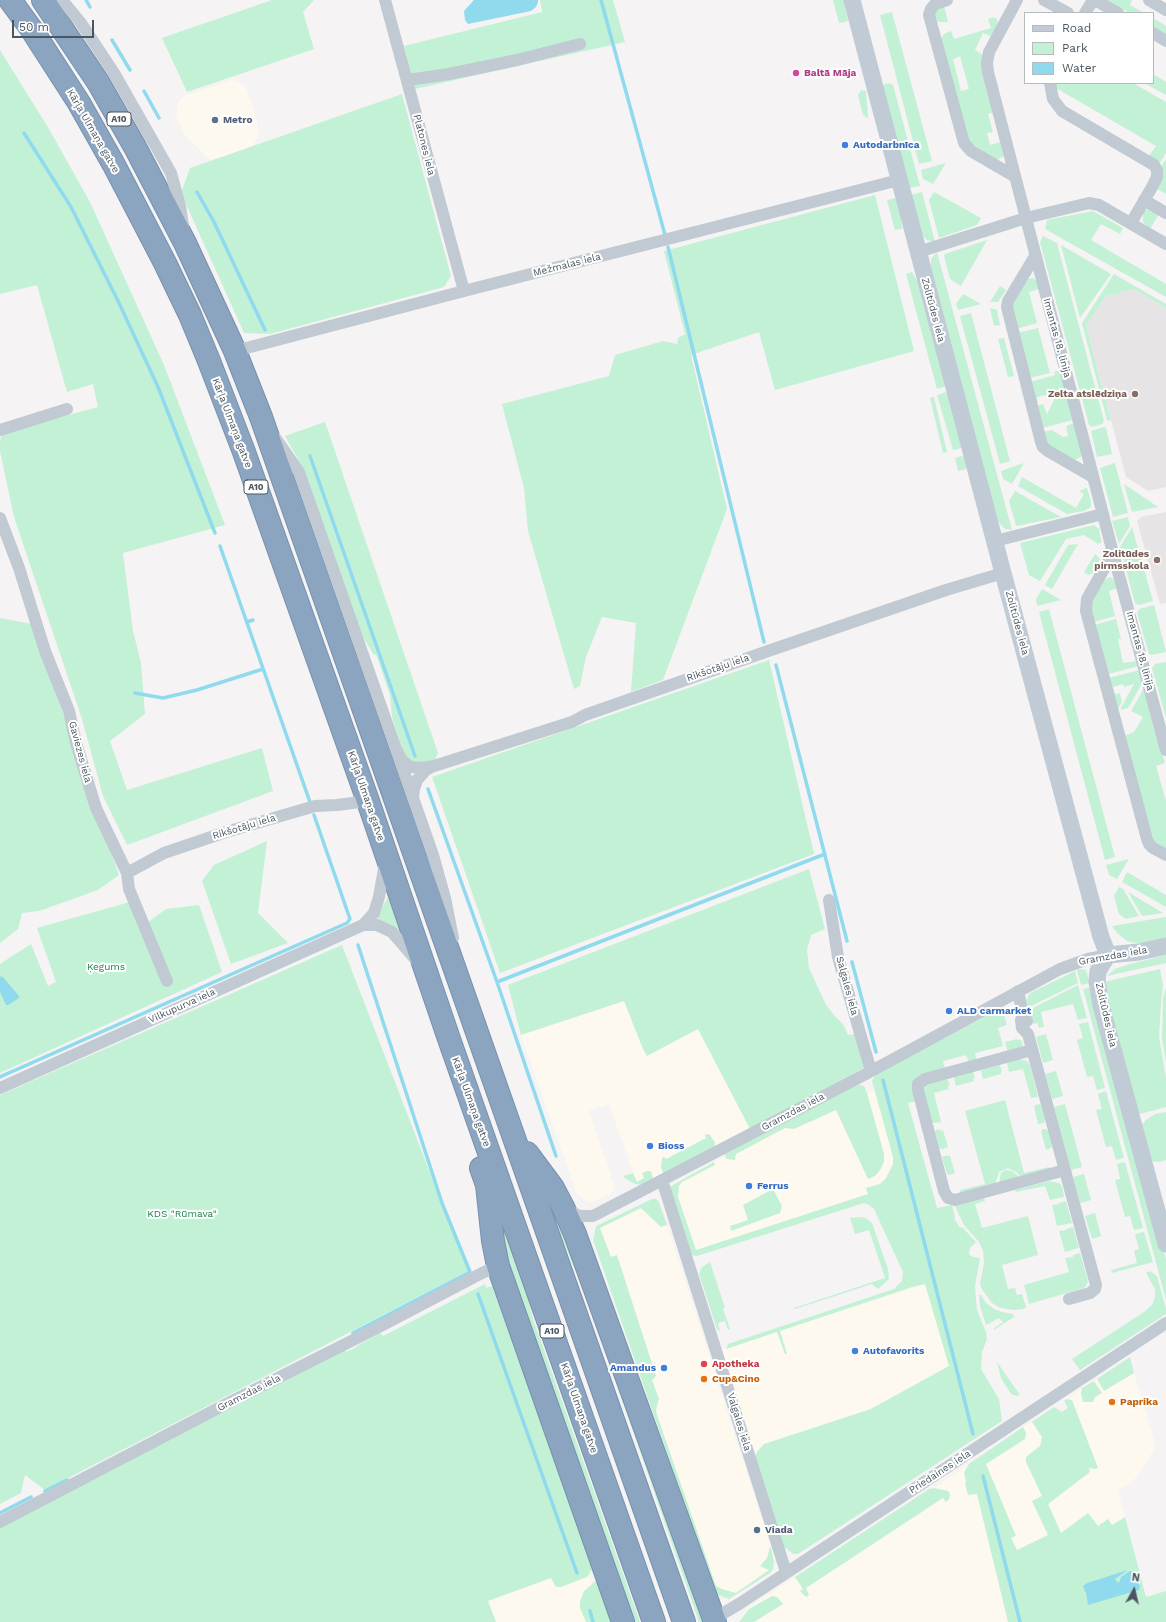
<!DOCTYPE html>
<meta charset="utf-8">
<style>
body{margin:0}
#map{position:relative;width:1166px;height:1622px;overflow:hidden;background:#f5f3f3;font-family:"Work Sans",sans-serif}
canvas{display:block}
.legend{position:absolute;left:1024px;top:12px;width:130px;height:72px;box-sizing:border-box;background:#fff;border:1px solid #b7bbc0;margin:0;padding:5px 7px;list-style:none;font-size:12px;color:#4a5661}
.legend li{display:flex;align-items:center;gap:8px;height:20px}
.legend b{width:20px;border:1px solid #b7bbc0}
.north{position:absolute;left:1114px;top:1570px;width:40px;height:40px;-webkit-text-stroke:3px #fff;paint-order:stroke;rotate:8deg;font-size:11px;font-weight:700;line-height:16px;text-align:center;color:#4a5661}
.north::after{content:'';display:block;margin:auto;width:14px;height:18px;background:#4a5661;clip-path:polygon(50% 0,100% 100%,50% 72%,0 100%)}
.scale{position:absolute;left:12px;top:20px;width:82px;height:18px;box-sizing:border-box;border:2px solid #4a5661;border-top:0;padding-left:5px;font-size:12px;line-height:14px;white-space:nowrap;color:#4a5661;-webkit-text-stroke:3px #fff;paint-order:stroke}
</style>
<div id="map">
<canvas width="1166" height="1622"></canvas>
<ul class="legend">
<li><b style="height:5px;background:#c1cbd6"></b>Road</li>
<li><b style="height:11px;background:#c3f1d5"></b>Park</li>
<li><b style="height:11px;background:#90daee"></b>Water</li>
</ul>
<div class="north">N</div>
<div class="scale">50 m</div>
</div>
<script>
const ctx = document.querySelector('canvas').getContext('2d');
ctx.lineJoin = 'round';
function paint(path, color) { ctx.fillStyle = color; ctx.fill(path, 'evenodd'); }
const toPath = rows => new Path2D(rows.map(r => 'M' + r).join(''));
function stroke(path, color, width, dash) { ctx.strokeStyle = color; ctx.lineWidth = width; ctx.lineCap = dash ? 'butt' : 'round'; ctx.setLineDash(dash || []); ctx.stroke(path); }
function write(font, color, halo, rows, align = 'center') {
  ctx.font = font + ' "Work Sans",sans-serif'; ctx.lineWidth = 4; ctx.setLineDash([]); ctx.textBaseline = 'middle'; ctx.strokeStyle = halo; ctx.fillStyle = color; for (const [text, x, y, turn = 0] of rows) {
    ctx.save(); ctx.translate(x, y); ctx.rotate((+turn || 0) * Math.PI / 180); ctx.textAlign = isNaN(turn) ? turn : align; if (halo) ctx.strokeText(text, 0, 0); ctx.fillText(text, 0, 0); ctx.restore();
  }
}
const commercial = toPath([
 [232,80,240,82,245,85,257,120,259,131,258,136,253,146,213,160,209,159,184,135,176,115,179,100,187,95],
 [624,1001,643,1049,647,1055,698,1029,750,1129,643,1185,635,1184,626,1179,623,1176,633,1172,609,1104,589,1111,615,1187,613,1191,609,1195,591,1202,583,1199,577,1194,521,1035],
 [865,1089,867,1093,879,1090,905,1186,695,1255,672,1185,714,1162],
 [652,1199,656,1199,659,1202,667,1225,774,1557,774,1566,770,1573,729,1599,718,1595,593,1240,596,1226],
 [925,1284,949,1366,860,1414,764,1444,760,1447,755,1456,720,1350],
 [1130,1357,1134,1373,1156,1446,1139,1474,1129,1485,1118,1490,1125,1517,1112,1525,1098,1526,1088,1513,1061,1533,1048,1504,1074,1485,1089,1467,1070,1399,1067,1399],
 [1032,1422,1042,1437,1041,1442,1040,1446,1029,1454,1026,1462,1042,1496,1032,1501,1048,1535,1017,1550,1011,1537,1015,1535,986,1464,1025,1439,1025,1430,1023,1427],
 [973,1462,1012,1622,738,1622,749,1607],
 [588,1573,606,1622,493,1622,486,1604,490,1597,553,1575]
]);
const education = toPath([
 [1134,289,1166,308,1166,487,1148,491,1126,477,1086,325,1106,296],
 [1166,512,1166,603,1160,604,1137,521,1141,517]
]);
const green = toPath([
 [272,0,314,0,303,12,314,49,187,92,162,38],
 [540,0,613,0,625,42,415,89,404,46,542,12],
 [833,0,844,0,848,21,839,23],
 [1107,0,1132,0,1130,5,1144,13,1129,13],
 [944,6,948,22,938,22,935,17,936,11],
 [892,12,932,161,919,164,880,15],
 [994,17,997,19,998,23,991,36,983,33,975,50,983,55,993,112,988,114,993,132,987,133,990,145,1000,142,1003,153,1003,157,996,160,969,142,941,38,944,34,951,31,954,39,991,28,988,19],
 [960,56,969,89,961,91,953,59],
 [1153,18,1166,26,1166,35,1153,27],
 [0,50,49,129,90,202,164,365,225,525,123,553,133,631,141,663,145,714,110,741,127,790,262,748,273,791,127,845,103,796,82,719,14,517,0,451,0,441,2,433,98,407,93,384,67,392,37,285,0,294],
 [1153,74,1166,82,1166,95,1144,83,1153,83],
 [890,83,893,85,920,186,909,188,882,85],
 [1055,83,1133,83,1166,102,1166,153,1159,164,1149,156,1156,146,1056,88],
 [861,90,866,91,868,117,867,118,863,115,858,95],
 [402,94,451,276,444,287,270,334,244,333,181,193,190,168],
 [1166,159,1166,194,1157,189,1163,176,1163,171,1161,167],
 [946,163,933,184,923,179,921,170],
 [922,192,935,242,927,240,921,234,911,195],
 [934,192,981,218,977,225,939,238,929,200],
 [875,195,914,351,775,390,759,332,691,355,727,509,663,680,631,692,636,623,602,617,586,657,580,686,574,689,528,531,524,488,502,404,609,376,615,355,663,341,677,344,678,338,685,334,664,251],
 [896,198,901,217,902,229,895,230,887,200],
 [1145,210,1149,210,1159,214,1150,229,1143,222,1143,212],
 [1093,211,1123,228,1120,234,1101,224,1091,240,1166,284,1166,297,1045,229,1047,220],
 [1043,236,1057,243,1104,421,1102,424,1092,427,1089,425,1040,242],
 [987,240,961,286,950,279,944,256,945,254],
 [1061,245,1111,274,1080,318],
 [937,252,1012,530,1005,529,999,523,994,509,931,269,931,259],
 [912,272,920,286,946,386,937,389,906,274],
 [1114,274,1166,304,1166,308,1134,289,1106,296,1086,325,1111,421,1107,420,1082,323],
 [1033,278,1037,281,1039,289,1029,292,1037,323,1016,329,1012,304,1028,279],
 [1000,286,1006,290,998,302,990,302],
 [963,294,981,304,958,310,956,304],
 [990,308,997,310,1000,325,994,326],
 [971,313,1010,461,1000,464,960,316],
 [1038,328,1050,373,1029,378,1017,333],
 [1004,338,1014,376,1008,377,998,339],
 [1060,370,1073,420,1042,428,1036,406,1043,404,1047,414,1056,396,1047,398,1046,395,1037,397,1038,403,1036,404,1030,382,1055,375,1054,372],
 [947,392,962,448,953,450,937,395],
 [934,397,947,452,943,453,930,398],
 [325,422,438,753,435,760,413,764,407,758,401,746,392,717,390,695,376,654,374,655,361,634,303,468,285,436],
 [1074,423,1082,452,1081,457,1075,460,1048,446,1043,432,1052,430,1063,437,1068,436,1066,426],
 [1104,427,1106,428,1112,454,1097,457,1091,431],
 [961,456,964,457,967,469,958,471,955,458],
 [1024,463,1012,484,1003,479,1001,471],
 [1115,463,1128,513,1113,517,1100,468],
 [1022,477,1076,508,1084,494,1079,491,1087,488,1091,501,1091,507,1084,511,1067,514,1018,486],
 [1124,484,1158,507,1132,512],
 [1015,491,1061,517,1016,526,1009,501],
 [1128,517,1130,526,1119,544,1112,521],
 [1094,525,1100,530,1099,532,1102,542,1098,544,1084,535,1066,539,1040,581,1029,575,1020,543],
 [1132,527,1153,601,1139,605,1135,603,1120,547],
 [1078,544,1052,589,1045,585,1068,545],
 [1095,554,1100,559,1093,573,1088,575,1084,572],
 [1110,577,1116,581,1118,588,1109,591,1115,616,1094,622,1091,612,1092,599,1103,581],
 [1042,589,1061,600,1037,606,1036,599],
 [1154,605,1166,652,1152,655,1149,654,1147,647,1137,613,1139,609],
 [1049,609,1115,857,1105,860,1039,612],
 [0,618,32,624,119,875,98,890,39,911,22,913,18,929,0,943],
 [1116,619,1121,639,1118,639,1123,663,1138,661,1139,666,1108,674,1094,625],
 [769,660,814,854,500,973,432,777],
 [1166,662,1166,718,1152,668,1155,664],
 [1140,670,1143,682,1128,708,1120,710,1134,684,1124,687,1123,684,1113,687,1115,694,1120,693,1122,702,1117,711,1108,678],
 [1144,688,1165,763,1156,766,1166,801,1166,849,1154,842,1124,736,1134,732,1143,717,1131,711],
 [267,841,258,913,288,943,231,964,202,881,214,865],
 [1129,859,1117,879,1109,875,1106,865],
 [809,869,825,929,811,935,807,950,809,968,826,1005,834,1015,843,1024,848,1035,855,1034,864,1068,750,1129,698,1029,647,1056,643,1049,624,1001,521,1035,508,985],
 [1127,872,1166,895,1166,907,1122,882],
 [1119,887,1123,889,1139,916,1126,919,1119,914,1114,896],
 [1128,892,1163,913,1142,916],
 [388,897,401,932,398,932,379,920,377,916],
 [130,902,140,928,166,909,199,905,222,972,0,1073,0,964,31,944,48,986,56,982,37,928],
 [1166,917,1166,938,1144,943,1136,943,1127,941,1117,933,1112,926],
 [342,945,468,1271,45,1490,25,1475,21,1493,0,1504,0,1095],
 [1166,955,1166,963,1107,976,1115,969,1130,964],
 [1080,969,1086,970,1090,983,1081,985,1077,970],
 [1160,969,1163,985,1161,1005,1159,1036,1166,1078,1166,1107,1136,1115,1104,1000,1104,982],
 [1075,971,1078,983,1027,1008,1026,1001,1030,993],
 [1078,985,1087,1018,1078,1020,1073,1004,1041,1012,1044,1027,1039,1028,1037,1023,1033,1024,1029,1010],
 [1092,987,1166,1259,1166,1300,1083,989],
 [1166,988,1166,1062,1162,1039,1163,998],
 [1004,1007,1010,1009,1011,1013,1004,1015,1007,1025,998,1028,1003,1046,975,1053,977,1061,969,1063,966,1055,943,1061,945,1069,922,1075,917,1101,908,1103,937,1208,952,1205,955,1217,954,1218,960,1228,962,1227,976,1242,970,1248,969,1254,973,1257,980,1258,975,1286,976,1301,977,1310,986,1332,987,1339,982,1352,981,1369,999,1399,1002,1421,798,1554,793,1554,786,1548,784,1549,755,1456,757,1452,764,1444,871,1409,949,1366,925,1284,912,1287,780,1331,787,1354,785,1354,777,1332,726,1349,728,1344,894,1289,902,1281,903,1272,874,1209,869,1205,864,1203,697,1256,692,1255,689,1253,670,1188,671,1186,714,1162,715,1165,682,1182,679,1186,678,1197,696,1250,868,1194,866,1188,880,1184,886,1178,893,1164,893,1157,872,1081,876,1074],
 [1088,1022,1105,1088,1097,1090,1093,1076,1087,1077,1077,1040,1083,1038,1079,1024],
 [1046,1034,1053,1060,1043,1063,1036,1037],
 [1017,1039,1018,1040,1021,1040,1023,1045,1019,1049,1008,1052,1005,1042],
 [1019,1059,1027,1061,1030,1065,1038,1097,1031,1098,1023,1069,1009,1072,1007,1063],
 [1000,1065,1002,1071,1001,1072,1001,1074,983,1079,981,1070],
 [973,1071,975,1078,973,1079,974,1081,956,1086,954,1077],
 [1056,1071,1063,1096,1052,1099,1045,1074],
 [947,1079,950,1085,948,1086,949,1089,934,1093,941,1122,934,1123,932,1122,924,1089,925,1086,926,1084],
 [860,1085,864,1086,867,1093,884,1154,884,1162,880,1170,875,1176,868,1179,836,1110,794,1129,785,1128,736,1154,735,1160,727,1159,725,1157,725,1153,853,1086],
 [1106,1091,1124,1158,1116,1160,1112,1146,1106,1147,1096,1110,1102,1109,1098,1094],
 [1005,1100,1024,1173,1049,1167,1050,1170,1021,1177,1016,1172,1008,1168,999,1172,995,1184,961,1194,960,1190,985,1184,965,1111],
 [1039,1104,1041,1105,1045,1120,1044,1123,1038,1124,1034,1106],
 [1065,1104,1082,1167,1071,1170,1054,1107],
 [1166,1112,1166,1160,1159,1162,1149,1161,1140,1127,1146,1120,1155,1114],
 [940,1129,941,1131,943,1130,948,1147,942,1149,939,1148,935,1132,936,1130],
 [1042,1129,1045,1129,1049,1131,1052,1145,1051,1148,1046,1150,1041,1131,1042,1131],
 [707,1134,710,1135,715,1143,714,1148,664,1174,661,1168,662,1158,664,1157,666,1159,706,1138,705,1135],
 [947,1155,948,1156,950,1156,955,1173,949,1175,947,1174,942,1157],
 [1125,1162,1143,1228,1134,1230,1130,1216,1125,1217,1115,1180,1120,1179,1117,1164],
 [1005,1170,1012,1171,1019,1177,999,1184,1001,1173],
 [647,1171,650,1171,652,1173,653,1180,643,1185,635,1184,626,1179,623,1176,633,1173,637,1182,644,1178,642,1173],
 [1084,1174,1091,1200,1080,1203,1073,1177],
 [1049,1181,1059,1183,1062,1186,1064,1197,1050,1200,1045,1186,1016,1192,1015,1190],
 [773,1189,782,1206,780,1213,731,1231,730,1226,748,1220,743,1205],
 [549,1194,708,1622,699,1622,586,1295,557,1227],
 [984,1198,985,1201,975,1204,982,1228,1028,1216,1038,1255,1002,1265,1008,1289,1015,1288,1017,1295,1022,1294,1026,1307,1024,1309,1013,1310,1001,1308,992,1303,981,1288,980,1283,984,1263,983,1251,979,1242,964,1225,955,1206],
 [652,1199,656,1199,659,1202,667,1225,661,1227,641,1208,600,1228,611,1257,617,1255,656,1376,652,1380,659,1399,656,1410,657,1415,716,1586,722,1589,736,1593,769,1570,760,1566,767,1558,770,1547,771,1548,774,1562,773,1569,770,1573,729,1599,718,1595,714,1588,593,1240,596,1226],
 [1066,1201,1072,1223,1057,1226,1052,1205,1059,1204,1059,1203],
 [496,1206,525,1285,532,1316,640,1622,629,1622,511,1286],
 [1095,1213,1101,1236,1092,1239,1085,1216],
 [859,1217,866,1218,872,1223,888,1269,889,1279,878,1289,872,1284,795,1309,794,1308,885,1278,869,1230,855,1234,850,1218],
 [1073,1227,1079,1248,1065,1252,1059,1231,1066,1230,1066,1229],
 [1144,1232,1153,1262,1112,1273,1111,1270,1137,1263,1134,1251,1139,1249,1135,1234],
 [1080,1253,1088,1281,1086,1286,1084,1288,1029,1304,1024,1285,1069,1272,1065,1258,1073,1257,1073,1255],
 [710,1262,725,1308,723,1309,730,1329,728,1330,725,1321,718,1323,720,1331,717,1329,699,1274,702,1267],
 [1150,1271,1157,1276,1166,1309,1166,1314,1080,1370,1072,1359,1144,1312,1152,1305,1155,1297,1155,1289,1146,1273],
 [485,1284,486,1288,492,1286,592,1561,593,1568,587,1577,561,1587,556,1587,551,1578,488,1601,496,1622,0,1622,0,1526,345,1350,346,1352,355,1348,357,1346,380,1333,383,1336],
 [979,1295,981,1295,986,1303,994,1309,1002,1312,1013,1314,1014,1317,995,1329,993,1329,1003,1322,999,1318,986,1325,980,1306],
 [1130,1357,1134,1373,1104,1391,1097,1379],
 [997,1362,1020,1395,1017,1396,1011,1394,1001,1378],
 [1094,1381,1102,1393,1095,1397,1093,1402,1083,1402,1081,1394,1082,1388],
 [1067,1399,1072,1400,1098,1468,1096,1469,1089,1468,1090,1472,1048,1504,1061,1533,1088,1513,1098,1526,1108,1519,1112,1525,1125,1517,1146,1597,1166,1591,1166,1622,1008,1622,977,1494,968,1495,965,1483,966,1483,964,1472,969,1464,1023,1427,1026,1433,1025,1439,986,1464,1016,1536,1011,1538,1017,1550,1048,1535,1032,1501,1042,1496,1026,1462,1026,1457,1040,1446,1041,1442,1042,1437,1032,1422,1054,1407,1062,1412,1068,1408,1064,1401],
 [934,1488,948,1491,950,1494,949,1499,946,1502,943,1498,806,1588,809,1595,807,1597,805,1596,800,1591,803,1589,795,1577,929,1489],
 [597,1580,611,1622,586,1622,580,1608,580,1602,584,1591],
 [772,1596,777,1597,783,1604,754,1622,739,1622,749,1609]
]);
const water = toPath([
 [474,0,538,0,538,2,536,7,531,11,468,24,465,20,464,11],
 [2,976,19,996,19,998,8,1005,6,1005,0,992,0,977],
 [1128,1570,1115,1579,1118,1583,1120,1581,1121,1577,1130,1571,1132,1571,1140,1586,1139,1590,1088,1605,1086,1593,1083,1586,1087,1583]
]);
const stream = toPath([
 [86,0,90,7],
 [601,0,665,235],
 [112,40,130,70],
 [144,91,159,118],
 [24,133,71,207,119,303,158,387,215,533],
 [197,192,214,222,265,330],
 [668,247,764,642],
 [310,456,415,756],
 [220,546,311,805],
 [247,622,253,620],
 [776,665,847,941],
 [135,693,163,698,197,690,263,669],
 [428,789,497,982,556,1156],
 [852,962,876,1052],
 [497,982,825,854],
 [0,1077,347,923,350,919,314,815],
 [883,1080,973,1434],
 [478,1294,577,1573],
 [353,1333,470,1272,442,1203,358,945],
 [983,1476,1020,1622],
 [45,1491,67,1480],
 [0,1513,31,1497],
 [590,1611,593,1622]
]);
const street = toPath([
 [62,0,81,23,114,73,171,173,180,206,183,226],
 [385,0,464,291],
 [947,0,935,4,931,9,929,15,964,143,971,151,1014,176],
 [1017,0,989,52,987,63,988,72,1113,553,1166,750],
 [1044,0,1068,13],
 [1095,0,1118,13],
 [1149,0,1166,10],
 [1085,13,1093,0],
 [1153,33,1166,41],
 [408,80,449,74,517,60,580,44],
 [1050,83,1053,99,1062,111,1154,165,1157,170,1157,177,1152,187,1131,223],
 [1144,200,1166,213],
 [918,252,1026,218,1089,203,1099,205,1166,244],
 [1035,256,1008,301,1007,307,1041,442,1043,447,1048,451,1093,477],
 [235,351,464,291,899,180],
 [0,430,67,409],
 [276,439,299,472,433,855,445,898,453,938],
 [0,518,19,568,45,651,69,711,76,743,96,808,127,873,129,889,167,981],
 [995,541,1103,514],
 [1113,553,1087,599,1086,611,1147,839,1149,844,1153,848,1166,855],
 [396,749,402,760,410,767,423,768,434,766,572,722,585,715,771,650,946,590,1003,573],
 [413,797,414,789,417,780,426,770,432,767],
 [127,873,164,853,226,832,315,806,337,805,368,801],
 [829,900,838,957,871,1071],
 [363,925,374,913,379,897,385,863],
 [1018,991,1023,1015,1027,1021],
 [1023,1015,1021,1020,1022,1028,1028,1034,1096,1285,1095,1289,1090,1293,1069,1299],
 [1032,1050,925,1079,918,1084,918,1090,944,1191,948,1198,955,1200,1065,1170],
 [0,1088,363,925,377,925,392,932,417,961],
 [662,1180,786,1572],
 [564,1209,580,1216,593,1216,864,1075,1060,969,1088,959,1108,955],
 [0,1522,230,1402,381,1326,482,1273,498,1266],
 [714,1618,722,1614,739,1604,1166,1323]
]);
const secondary = toPath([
 [852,0,1003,573,1101,937,1108,955],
 [1108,955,1098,971,1097,982,1101,1005,1166,1244],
 [1108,955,1139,952,1166,946]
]);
const highway = toPath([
 [10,0,32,30,79,103,114,165,165,263,190,315,209,361,244,452,368,801,449,1039,654,1622],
 [43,0,98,82,135,147,185,243,235,351,261,417,684,1622],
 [527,1153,553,1188,564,1209,575,1234,715,1622],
 [481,1168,487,1185,493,1241,498,1266,623,1622]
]);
const markers = [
 [796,73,4,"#d1479c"],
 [215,120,4,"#5c6f8a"],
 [845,145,4,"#3f7fe0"],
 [1135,394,4,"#8d6e63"],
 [1157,560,4,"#8d6e63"],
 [949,1011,4,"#3f7fe0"],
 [650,1146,4,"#3f7fe0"],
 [749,1186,4,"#3f7fe0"],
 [855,1351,4,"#3f7fe0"],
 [704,1364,4,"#e0444e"],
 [664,1368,4,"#3f7fe0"],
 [704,1379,4,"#e8710a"],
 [1112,1402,4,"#e8710a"],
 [757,1530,4,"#5c6f8a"]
];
const shields = [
 [119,119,24],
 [256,487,24],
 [552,1331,24]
];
const shieldNames = [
 ["A10",119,119],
 ["A10",256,487],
 ["A10",552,1331]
];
const hotelNames = [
 ["Baltā Māja",804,73]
];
const serviceNames = [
 ["Metro",223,120],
 ["Viada",765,1530]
];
const streetNames = [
 ["Kārļa Ulmaņa gatve",93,131,60],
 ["Platones iela",424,145,76],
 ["Mežmalas iela",567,265,-14],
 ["Zolitūdes iela",933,310,75],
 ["Imantas 18. līnija",1057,338,75],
 ["Kārļa Ulmaņa gatve",232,423,69],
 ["Zolitūdes iela",1017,623,75],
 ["Imantas 18. līnija",1140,651,75],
 ["Rikšotāju iela",718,668,-19],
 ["Gaviezes iela",80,752,75],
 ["Kārļa Ulmaņa gatve",366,796,71],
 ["Rikšotāju iela",244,827,-17],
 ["Gramzdas iela",1113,956,-10],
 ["Salgales iela",847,986,75],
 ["Vilkupurva iela",182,1006,-24],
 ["Zolitūdes iela",1106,1015,77],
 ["Kārļa Ulmaņa gatve",471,1102,70],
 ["Gramzdas iela",793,1112,-28],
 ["Gramzdas iela",249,1393,-27],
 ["Kārļa Ulmaņa gatve",579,1408,71],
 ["Valgales iela",739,1422,73],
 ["Priedaines iela",940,1472,-33]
];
const shopNames = [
 ["Autodarbnīca",853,145],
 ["ALD carmarket",957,1011],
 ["Bioss",658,1146],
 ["Ferrus",757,1186],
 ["Autofavorits",863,1351],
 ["Amandus",656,1368,"right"]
];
const educationNames = [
 ["Zelta atslēdziņa",1127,394],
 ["Zolitūdes",1149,554],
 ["pirmsskola",1149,566]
];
const parkNames = [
 ["Ķegums",106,967],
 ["KDS \"Rūmava\"",182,1214]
];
const healthNames = [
 ["Apotheka",712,1364]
];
const foodNames = [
 ["Cup&Cino",712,1379],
 ["Paprika",1120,1402]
];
paint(commercial, '#fdf9ef');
paint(education, '#e6e4e5');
paint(green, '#c3f1d5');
paint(water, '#90daee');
stroke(stream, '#90daee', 3.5);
stroke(highway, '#7690ad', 24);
stroke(street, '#c1cad2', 12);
stroke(secondary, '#c1cbd6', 17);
stroke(highway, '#8ba5c1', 22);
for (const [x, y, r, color] of markers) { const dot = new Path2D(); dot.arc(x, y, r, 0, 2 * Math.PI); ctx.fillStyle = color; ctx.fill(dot); stroke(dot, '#fff', 1.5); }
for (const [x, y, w] of shields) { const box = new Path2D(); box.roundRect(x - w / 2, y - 7, w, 14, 3); ctx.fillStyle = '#fff'; ctx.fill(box); stroke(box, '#4a5661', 1); }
write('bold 9px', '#4a5661', null, shieldNames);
write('bold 10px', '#b23c85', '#fff', hotelNames, 'left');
write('bold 10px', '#4e5e75', '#fff', serviceNames, 'left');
write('10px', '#4a5661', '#fff', streetNames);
write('bold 10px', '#366cbe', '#fff', shopNames, 'left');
write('bold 10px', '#785e54', '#fff', educationNames, 'right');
write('10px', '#17864f', '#fff', parkNames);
write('bold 10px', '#be3a42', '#fff', healthNames, 'left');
write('bold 10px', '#c56008', '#fff', foodNames, 'left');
</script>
